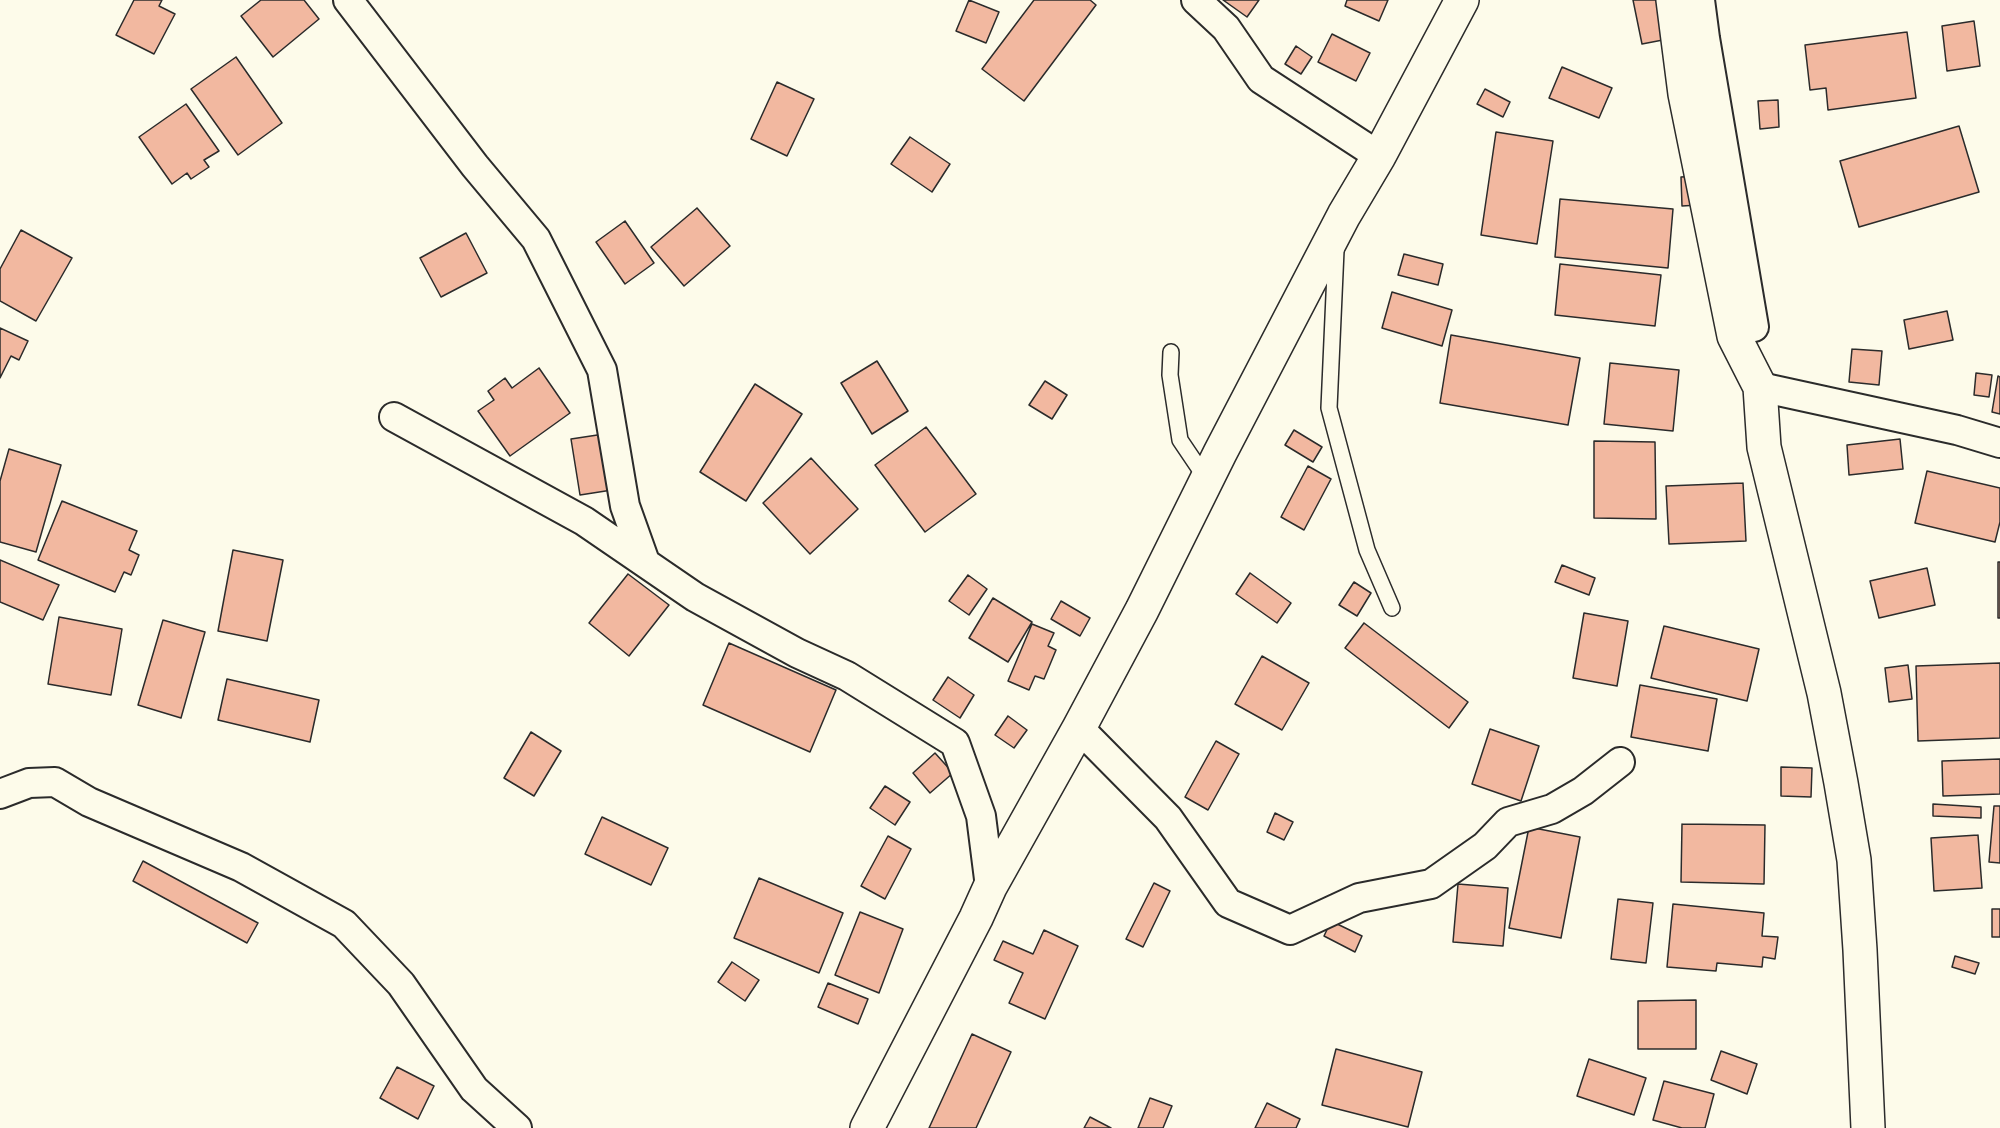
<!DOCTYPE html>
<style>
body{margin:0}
canvas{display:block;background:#fdfbea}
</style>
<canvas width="2000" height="1128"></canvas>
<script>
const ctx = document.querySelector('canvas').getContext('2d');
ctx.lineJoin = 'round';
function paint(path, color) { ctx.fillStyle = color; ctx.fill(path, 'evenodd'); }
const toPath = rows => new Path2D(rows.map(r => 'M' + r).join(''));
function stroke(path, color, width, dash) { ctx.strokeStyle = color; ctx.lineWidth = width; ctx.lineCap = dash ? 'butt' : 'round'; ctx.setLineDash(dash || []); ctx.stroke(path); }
const building = toPath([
 [134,0,162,0,159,6,175,14,154,54,116,35,134,0],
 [261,0,304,0,319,19,273,57,241,16,261,0],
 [969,0,999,12,986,43,956,31,969,0],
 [1034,0,1090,0,1096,5,1024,101,982,69,1034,0],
 [1223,0,1259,0,1247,17,1223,0],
 [1347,0,1388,0,1379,21,1345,6,1347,0],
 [1633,0,1660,0,1668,39,1642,44,1633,0],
 [1974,21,1980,66,1947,71,1942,26,1974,21],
 [1907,32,1916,98,1828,110,1826,88,1810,90,1805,45,1907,32],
 [1332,34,1370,53,1356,81,1318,62,1332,34],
 [1296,46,1312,57,1301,74,1285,64,1296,46],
 [236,57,282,123,238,155,191,89,236,57],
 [1562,67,1612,88,1599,118,1549,98,1562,67],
 [777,82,814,99,787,156,751,139,777,82],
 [1485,89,1510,102,1503,117,1477,104,1485,89],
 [1778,100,1779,127,1760,129,1758,101,1778,100],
 [186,104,219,151,204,160,209,167,191,179,187,173,172,184,139,137,186,104],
 [1959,126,1979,192,1859,227,1840,161,1959,126],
 [1496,132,1553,141,1537,244,1481,235,1496,132],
 [910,137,950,164,932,192,891,164,910,137],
 [1698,176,1698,205,1682,206,1681,177,1698,176],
 [1560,199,1673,209,1668,268,1555,257,1560,199],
 [697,208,730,246,684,286,651,247,697,208],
 [625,221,654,263,625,284,596,242,625,221],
 [21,230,72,258,36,321,0,301,0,269,21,230],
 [466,233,487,273,441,297,420,258,466,233],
 [1404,254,1443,264,1438,285,1398,275,1404,254],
 [1560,264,1661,275,1655,326,1555,315,1560,264],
 [1392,292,1452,310,1442,346,1382,328,1392,292],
 [1947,311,1953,340,1909,349,1904,320,1947,311],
 [0,328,28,341,19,360,11,356,0,378,0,328],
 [1451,335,1580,358,1568,425,1440,403,1451,335],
 [1852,349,1882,351,1879,385,1849,382,1852,349],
 [877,361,908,411,872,434,841,383,877,361],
 [1610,363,1679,370,1673,431,1604,424,1610,363],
 [539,368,570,413,510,456,478,411,494,400,488,391,505,378,512,388,539,368],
 [1976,373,1992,375,1989,397,1974,395,1976,373],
 [1998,376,2000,377,2000,414,1992,412,1998,376],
 [1045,381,1067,395,1052,419,1029,405,1045,381],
 [755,384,802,414,746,501,700,472,755,384],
 [926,427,976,494,925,532,875,465,926,427],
 [1294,430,1322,447,1313,462,1285,445,1294,430],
 [604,434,612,490,580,495,571,439,604,434],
 [1900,439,1903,469,1849,475,1847,445,1900,439],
 [1594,441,1655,442,1656,519,1594,518,1594,441],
 [9,449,61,465,36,552,0,542,0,481,9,449],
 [811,458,858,509,810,554,763,503,811,458],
 [1308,466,1331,479,1304,530,1281,517,1308,466],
 [1927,471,2000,488,2000,522,1995,542,1915,523,1927,471],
 [1743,483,1746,541,1669,544,1666,486,1743,483],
 [62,501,137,531,129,550,139,555,131,575,124,572,115,592,38,560,62,501],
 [233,550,283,560,267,641,218,631,233,550],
 [0,560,59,585,43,620,0,602,0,560],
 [1998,562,2000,562,2000,618,1998,618,1998,562],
 [1562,565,1595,578,1589,595,1555,582,1562,565],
 [1927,568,1935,605,1879,618,1870,581,1927,568],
 [1250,573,1291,603,1277,623,1236,594,1250,573],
 [628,574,669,605,629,656,589,623,628,574],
 [968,575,987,589,969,615,949,601,968,575],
 [1354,582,1371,593,1357,616,1339,605,1354,582],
 [993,598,1032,622,1008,662,969,638,993,598],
 [1061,601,1090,618,1080,636,1051,619,1061,601],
 [1584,613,1628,621,1617,686,1573,678,1584,613],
 [59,617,122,629,111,695,48,684,59,617],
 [163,620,205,632,181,718,138,705,163,620],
 [1364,623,1468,702,1449,728,1345,648,1364,623],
 [1032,624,1054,633,1048,646,1056,650,1044,679,1035,676,1029,690,1008,681,1032,624],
 [1664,626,1759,649,1747,701,1651,678,1664,626],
 [729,643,836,690,810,752,703,705,729,643],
 [1262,656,1309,683,1282,730,1235,704,1262,656],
 [2000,663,2000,738,1918,741,1916,666,2000,663],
 [1908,665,1912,699,1889,702,1885,668,1908,665],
 [948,677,974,695,960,718,933,700,948,677],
 [227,679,319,700,310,742,218,720,227,679],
 [1640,685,1717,699,1708,751,1631,737,1640,685],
 [1008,716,1027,730,1014,748,995,735,1008,716],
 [1490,729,1539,746,1521,801,1472,784,1490,729],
 [531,732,561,751,534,796,504,778,531,732],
 [1216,741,1239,754,1208,810,1185,797,1216,741],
 [935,753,953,773,930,793,913,773,935,753],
 [2000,759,2000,794,1943,796,1942,761,2000,759],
 [1781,767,1812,768,1811,797,1781,796,1781,767],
 [885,786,910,802,895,825,870,808,885,786],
 [1933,804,1981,807,1981,818,1933,816,1933,804],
 [1994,806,2000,806,2000,863,1989,862,1994,806],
 [1275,813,1293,822,1284,840,1267,832,1275,813],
 [602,817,668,848,651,885,585,854,602,817],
 [1682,824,1765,825,1764,884,1681,882,1682,824],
 [1529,827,1580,837,1561,938,1509,928,1529,827],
 [1978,835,1982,888,1934,891,1931,838,1978,835],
 [888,836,911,849,885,899,861,886,888,836],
 [143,861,258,923,247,943,133,881,143,861],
 [759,878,843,913,819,973,734,938,759,878],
 [1154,883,1170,891,1143,947,1126,939,1154,883],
 [1458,884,1508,888,1503,946,1453,942,1458,884],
 [1618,899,1653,903,1646,963,1611,959,1618,899],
 [1673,904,1764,913,1762,936,1778,937,1775,959,1763,957,1762,967,1717,963,1716,971,1667,967,1673,904],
 [1992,909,2000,909,2000,937,1992,937,1992,909],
 [860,912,903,929,879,993,835,975,860,912],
 [1331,921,1362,936,1355,952,1324,936,1331,921],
 [1044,930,1078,946,1045,1019,1009,1003,1023,973,994,960,1003,941,1033,954,1044,930],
 [1955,956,1979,963,1975,974,1952,967,1955,956],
 [732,962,759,980,745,1001,718,982,732,962],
 [828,983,868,999,858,1024,818,1007,828,983],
 [1696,1000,1696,1049,1638,1049,1638,1001,1696,1000],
 [972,1034,1011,1052,976,1128,929,1128,972,1034],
 [1336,1049,1422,1072,1408,1127,1322,1105,1336,1049],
 [1721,1051,1757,1064,1747,1094,1711,1080,1721,1051],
 [1589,1059,1646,1078,1634,1115,1577,1096,1589,1059],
 [397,1067,434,1086,418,1119,380,1098,397,1067],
 [1664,1081,1714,1094,1705,1128,1682,1128,1653,1120,1664,1081],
 [1150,1098,1172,1106,1163,1128,1138,1128,1150,1098],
 [1267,1103,1300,1119,1296,1128,1255,1128,1267,1103],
 [1090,1117,1111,1128,1084,1128,1090,1117]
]);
const service = toPath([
 [1336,250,1329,408,1367,550,1392,608],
 [1171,352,1170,375,1180,440,1207,480]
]);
const minor = toPath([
 [348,0,475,166,536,239,602,370,625,506,645,562],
 [1196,0,1226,28,1261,79,1379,156],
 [1700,0,1705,38,1754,327],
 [1760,387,1957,430,2000,443],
 [394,417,584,521,695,597,797,653,847,676,955,743,981,816,990,887],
 [1079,728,1168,818,1228,903,1290,930,1359,898,1431,884,1485,846,1508,822,1552,809,1583,791,1620,762],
 [0,794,29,783,55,782,89,802,241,867,344,924,401,984,474,1089,517,1128]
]);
const tertiary = toPath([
 [1673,0,1685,94,1734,336,1760,387,1764,447,1824,693,1841,783,1854,860,1860,950,1868,1128]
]);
const secondary = toPath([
 [867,1128,976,918,990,887,1079,728,1142,610,1220,453,1344,215,1379,156,1462,0]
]);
paint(building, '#f2b8a0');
stroke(building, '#2b2b2b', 1.5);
stroke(service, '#2b2b2b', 18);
stroke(minor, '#2b2b2b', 32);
stroke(tertiary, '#2b2b2b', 36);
stroke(secondary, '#2b2b2b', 36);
stroke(service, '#fdfbea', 15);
stroke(minor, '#fdfbea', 28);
stroke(tertiary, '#fdfbea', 33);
stroke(secondary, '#fdfbea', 33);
</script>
